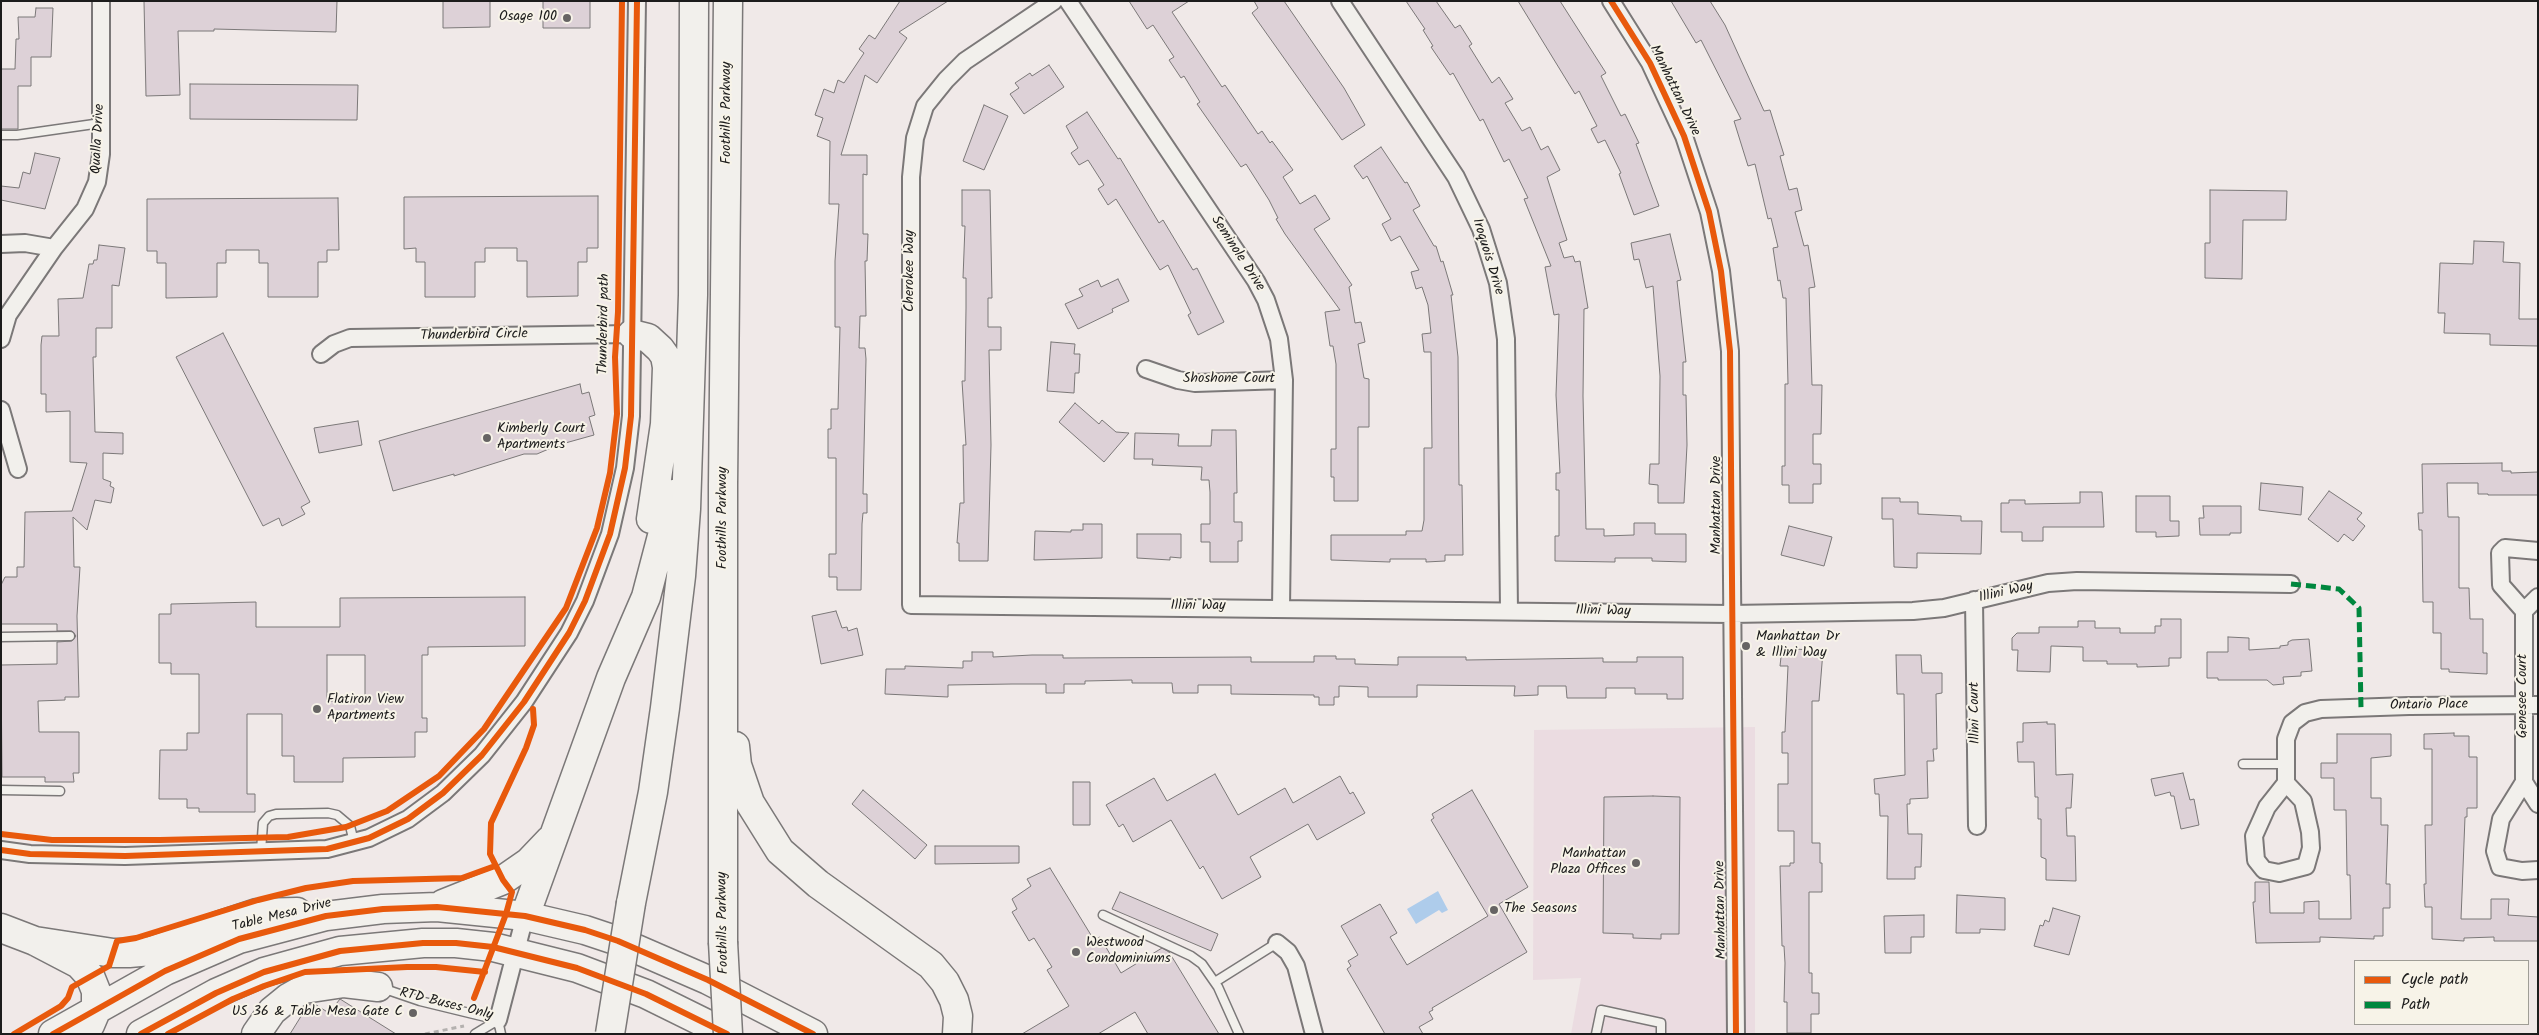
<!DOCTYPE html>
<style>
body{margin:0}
#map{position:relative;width:2539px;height:1035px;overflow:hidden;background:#f0e9e8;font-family:Kalam,sans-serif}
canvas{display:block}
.frame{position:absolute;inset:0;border:2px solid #1c1c1c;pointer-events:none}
.legend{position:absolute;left:2354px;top:960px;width:175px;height:65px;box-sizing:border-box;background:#f7f3e8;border:1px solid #9f9d96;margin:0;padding:6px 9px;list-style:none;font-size:15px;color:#1c1c1c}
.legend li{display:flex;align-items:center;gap:10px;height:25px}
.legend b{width:25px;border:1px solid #9f9d96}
</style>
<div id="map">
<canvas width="2539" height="1035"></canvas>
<div class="frame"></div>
<ul class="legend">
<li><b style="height:6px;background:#e8590c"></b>Cycle path</li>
<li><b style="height:6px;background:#00873e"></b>Path</li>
</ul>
</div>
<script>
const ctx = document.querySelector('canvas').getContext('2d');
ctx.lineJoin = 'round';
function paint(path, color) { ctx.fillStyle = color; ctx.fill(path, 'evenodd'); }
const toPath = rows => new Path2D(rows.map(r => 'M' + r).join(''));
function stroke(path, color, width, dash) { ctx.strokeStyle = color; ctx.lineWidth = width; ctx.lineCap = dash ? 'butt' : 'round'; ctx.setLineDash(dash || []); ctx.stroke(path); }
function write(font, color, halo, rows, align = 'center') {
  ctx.font = font + ' Kalam,sans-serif'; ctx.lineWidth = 4; ctx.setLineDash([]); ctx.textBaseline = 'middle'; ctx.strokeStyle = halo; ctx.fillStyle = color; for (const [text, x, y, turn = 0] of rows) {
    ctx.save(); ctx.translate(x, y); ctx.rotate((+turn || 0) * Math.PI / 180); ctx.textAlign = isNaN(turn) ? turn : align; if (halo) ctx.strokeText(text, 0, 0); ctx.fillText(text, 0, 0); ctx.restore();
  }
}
const built = toPath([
 [1755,727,1755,1034,1571,1034,1581,978,1533,980,1534,730]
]);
const water = toPath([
 [1438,891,1448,910,1442,913,1439,910,1416,924,1407,909]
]);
const building = toPath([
 [144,1,337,1,336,32,214,29,214,31,178,31,180,95,146,96,144,1],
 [443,1,490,1,490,27,443,28,443,1],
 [543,1,590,1,590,28,543,28,543,1],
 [900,1,948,1,899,32,907,38,877,83,865,75,841,155,867,155,867,175,863,174,863,234,868,234,867,261,865,261,866,316,860,316,859,348,865,348,866,359,863,494,867,494,867,513,863,513,862,524,861,590,837,590,837,577,829,577,829,554,836,554,836,458,828,458,828,429,831,429,831,409,838,409,840,327,835,327,835,261,839,204,829,204,830,141,817,136,823,118,815,115,824,89,834,93,838,80,844,83,864,53,859,49,869,35,875,39,900,1],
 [1129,1,1189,1,1172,12,1222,87,1225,85,1258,134,1262,131,1270,143,1272,141,1293,170,1283,177,1300,204,1315,195,1330,219,1314,229,1352,285,1349,287,1355,323,1361,322,1365,342,1358,344,1364,378,1369,379,1369,427,1358,427,1358,501,1334,501,1334,477,1331,477,1331,449,1336,449,1336,364,1333,346,1330,346,1325,312,1340,310,1285,234,1276,219,1278,218,1269,200,1246,164,1241,167,1197,104,1200,102,1184,76,1181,78,1169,60,1174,57,1153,25,1147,29,1129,1],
 [1254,1,1284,1,1344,88,1365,125,1342,140,1252,13,1258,8,1254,1],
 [1406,1,1436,1,1455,28,1460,25,1472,44,1469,46,1492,83,1499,77,1513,99,1505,103,1522,131,1530,127,1541,150,1548,146,1560,170,1547,177,1567,240,1559,243,1564,258,1573,256,1575,262,1580,261,1588,308,1584,309,1583,396,1586,529,1604,529,1604,536,1634,535,1634,523,1655,523,1655,534,1686,534,1686,562,1652,561,1652,558,1615,558,1615,562,1555,561,1555,536,1559,536,1559,490,1556,490,1556,473,1560,473,1556,395,1559,314,1554,315,1545,267,1551,266,1524,199,1528,198,1509,159,1504,162,1483,119,1480,121,1453,73,1450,75,1431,47,1433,46,1423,30,1425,29,1406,1],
 [1518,1,1560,1,1606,73,1601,76,1621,116,1625,114,1639,143,1636,144,1659,206,1634,215,1619,174,1621,173,1605,140,1598,143,1591,129,1597,126,1579,91,1575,94,1518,1],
 [1671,1,1710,1,1725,25,1764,111,1770,110,1784,155,1780,156,1789,190,1797,188,1802,210,1795,212,1804,246,1808,245,1815,287,1809,288,1812,385,1822,385,1821,434,1813,434,1813,464,1821,464,1821,484,1813,484,1813,503,1789,503,1789,485,1782,485,1782,466,1785,466,1785,384,1788,384,1786,298,1783,298,1780,280,1778,281,1773,248,1778,247,1771,218,1768,219,1755,164,1748,166,1734,121,1741,119,1701,40,1696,43,1671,1],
 [36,8,53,8,51,57,31,57,31,86,18,86,18,129,1,129,1,69,15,69,16,39,19,39,18,17,35,17,36,8],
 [1049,65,1064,87,1024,114,1010,94,1019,88,1015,83,1030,73,1032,76,1049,65],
 [190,84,358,85,357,120,190,119,190,84],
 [984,105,1008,116,984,170,963,161,984,105],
 [1087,112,1118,159,1120,158,1159,223,1163,220,1193,270,1197,268,1224,322,1198,335,1188,315,1191,313,1168,265,1160,270,1116,199,1108,205,1098,189,1104,185,1088,160,1079,165,1071,153,1078,148,1066,126,1087,112],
 [1381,147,1405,183,1407,182,1420,206,1413,210,1434,246,1436,246,1441,262,1443,261,1453,295,1451,295,1458,357,1459,485,1462,485,1463,555,1445,555,1445,561,1426,562,1426,559,1390,559,1390,562,1331,560,1331,535,1406,535,1406,531,1422,531,1424,520,1424,448,1432,448,1431,352,1424,352,1422,334,1431,333,1428,305,1422,287,1416,289,1411,272,1419,270,1400,236,1391,241,1382,224,1391,219,1367,176,1363,179,1354,166,1381,147],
 [35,153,60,158,45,209,1,200,1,186,19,188,23,172,30,174,35,153],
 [962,190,990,190,992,298,988,298,988,327,1001,327,1001,350,989,350,991,445,988,561,959,561,959,543,957,543,960,503,964,503,963,445,966,445,962,381,965,381,965,377,966,308,966,278,963,278,965,226,962,226,962,190],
 [2210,190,2287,191,2286,220,2243,220,2242,279,2205,278,2205,243,2210,243,2210,190],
 [598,196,598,248,587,248,587,262,578,262,578,296,527,297,527,261,517,261,517,248,485,248,485,262,475,262,475,297,425,297,425,262,416,262,416,248,404,249,404,197,598,196],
 [338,198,339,250,327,250,327,262,318,262,318,297,268,297,268,263,259,263,259,250,226,250,226,263,217,263,217,297,166,298,166,263,157,263,157,251,147,251,147,199,338,198],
 [1670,234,1681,280,1677,281,1686,362,1683,362,1683,395,1686,395,1687,445,1684,503,1658,503,1658,485,1649,484,1650,464,1659,464,1660,376,1653,286,1646,288,1639,259,1634,260,1631,243,1670,234],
 [2474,241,2504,242,2503,262,2520,263,2519,319,2538,319,2538,346,2490,345,2490,334,2444,333,2445,313,2438,313,2440,263,2473,264,2474,241],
 [99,245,125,248,119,286,112,285,112,328,96,328,96,357,93,357,95,432,123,433,123,454,103,453,103,479,111,482,110,486,114,488,111,503,95,500,87,530,73,517,74,567,80,567,77,616,79,697,65,697,65,700,38,701,39,732,79,732,79,773,73,773,74,782,45,782,45,777,2,777,1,665,57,664,57,642,72,641,76,636,72,631,57,631,57,624,1,624,1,585,5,577,17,577,17,567,24,567,25,512,72,511,87,463,70,462,70,411,46,412,46,394,41,394,41,345,42,336,59,336,58,299,83,298,89,264,93,264,94,260,97,260,99,245],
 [1118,279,1129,301,1112,309,1113,312,1078,329,1065,304,1083,296,1079,289,1098,280,1101,287,1118,279],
 [223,333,310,502,301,507,305,514,282,526,279,518,263,526,176,357,223,333],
 [1051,342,1075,344,1074,354,1080,354,1079,373,1075,373,1074,393,1047,391,1051,342],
 [580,384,582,394,589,392,595,415,589,417,594,435,551,447,551,448,537,454,524,454,454,476,454,474,393,491,379,441,580,384],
 [1075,403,1099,424,1102,420,1116,432,1129,433,1104,462,1059,422,1075,403],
 [358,421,362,445,319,453,314,428,358,421],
 [1212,430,1236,430,1237,493,1234,493,1234,522,1242,522,1242,541,1238,541,1238,562,1210,562,1210,542,1201,542,1201,524,1210,524,1210,492,1209,480,1201,480,1202,467,1152,465,1153,459,1134,459,1135,433,1179,434,1178,446,1211,446,1212,430],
 [2502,463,2502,471,2511,471,2511,473,2538,472,2538,495,2488,495,2488,494,2478,494,2478,483,2447,483,2448,517,2459,517,2459,588,2469,588,2470,619,2483,619,2483,653,2487,653,2487,674,2449,672,2449,669,2441,669,2441,633,2433,633,2433,602,2423,602,2422,530,2419,530,2418,513,2423,513,2422,464,2502,463],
 [2261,483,2303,487,2301,515,2259,510,2261,483],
 [2329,491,2362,513,2357,519,2365,526,2353,541,2344,534,2338,542,2308,519,2329,491],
 [2080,492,2102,492,2104,527,2043,527,2043,541,2022,541,2022,532,2001,532,2001,503,2009,503,2009,500,2025,500,2025,504,2080,503,2080,492],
 [2136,496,2170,496,2170,521,2179,521,2179,536,2156,537,2156,532,2136,532,2136,496],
 [1882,498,1900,498,1900,502,1918,502,1918,514,1961,516,1961,521,1982,521,1981,554,1917,553,1917,568,1894,567,1893,519,1882,519,1882,498],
 [2203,506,2241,506,2241,533,2230,533,2230,535,2200,535,2199,518,2204,518,2203,506],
 [1083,524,1102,524,1102,558,1034,560,1035,531,1071,532,1071,530,1083,530,1083,524],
 [1789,526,1832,537,1824,566,1781,555,1789,526],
 [1137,534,1181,534,1181,558,1170,557,1170,560,1137,558,1137,534],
 [525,597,525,646,428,647,428,655,422,655,422,718,427,718,427,732,415,732,415,757,343,758,343,782,294,782,294,756,282,756,282,714,247,714,247,794,255,794,255,812,199,812,199,808,187,808,187,799,159,799,160,750,187,750,187,733,199,733,199,674,171,674,171,663,159,663,159,614,171,614,171,604,256,602,256,627,340,627,340,598,525,597],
 [327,655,365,655,365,701,327,701,327,655],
 [836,611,842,628,847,627,848,631,857,628,863,655,821,664,812,616,836,611],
 [2161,619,2181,619,2181,658,2169,658,2169,666,2137,667,2137,664,2107,664,2107,661,2083,661,2083,647,2051,646,2050,672,2017,671,2018,650,2012,650,2012,638,2017,633,2039,633,2039,627,2078,627,2078,621,2095,621,2095,628,2120,628,2120,633,2155,633,2155,626,2161,626,2161,619],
 [2228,637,2249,638,2249,650,2280,648,2280,646,2288,645,2288,642,2292,640,2309,639,2312,671,2301,672,2301,676,2283,677,2284,684,2273,685,2267,680,2218,680,2218,678,2207,678,2207,652,2228,652,2228,637],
 [1782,648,1823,651,1819,701,1812,701,1812,843,1820,843,1820,863,1822,863,1822,892,1809,892,1809,973,1812,973,1812,993,1819,993,1819,1014,1811,1014,1811,1033,1787,1033,1787,1002,1784,1002,1785,963,1784,946,1782,946,1780,866,1790,866,1790,863,1794,863,1794,831,1778,831,1778,784,1788,784,1788,753,1782,753,1782,732,1785,732,1788,666,1780,666,1782,648],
 [972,652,993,652,993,657,1032,655,1063,655,1063,658,1251,657,1251,662,1314,662,1314,656,1336,656,1336,659,1355,659,1355,664,1398,665,1398,657,1466,657,1466,660,1603,658,1603,662,1637,662,1637,657,1683,657,1683,699,1667,699,1667,694,1635,694,1635,688,1606,688,1606,698,1567,698,1566,686,1538,686,1538,695,1514,696,1515,686,1417,685,1417,697,1368,697,1368,687,1339,686,1339,697,1334,697,1334,705,1319,705,1319,697,1314,697,1314,695,1231,694,1231,685,1198,685,1198,693,1173,693,1172,683,1132,683,1132,680,1085,681,1085,684,1064,684,1064,693,1046,693,1046,684,1012,684,948,685,948,697,885,694,886,669,905,669,905,666,963,668,963,661,972,661,972,652],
 [1896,655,1921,655,1922,673,1942,673,1942,693,1936,694,1937,749,1933,749,1934,761,1927,761,1928,798,1910,799,1910,804,1907,804,1908,834,1922,834,1921,867,1915,867,1915,879,1887,879,1888,816,1880,816,1879,794,1875,794,1874,779,1905,775,1904,694,1897,694,1896,655],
 [2047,722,2047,724,2055,724,2056,775,2073,774,2071,808,2066,808,2067,836,2075,836,2076,881,2046,880,2046,859,2041,857,2041,819,2038,819,2038,797,2035,797,2034,762,2018,762,2017,742,2023,742,2023,723,2047,722],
 [2454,733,2454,736,2469,736,2469,757,2477,757,2477,808,2467,808,2467,817,2465,817,2461,919,2491,919,2491,899,2509,899,2508,915,2538,917,2538,941,2494,941,2494,937,2464,938,2464,941,2432,939,2432,907,2425,907,2424,884,2426,884,2425,825,2432,825,2432,749,2424,749,2424,734,2454,733],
 [2337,734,2391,734,2391,756,2371,758,2371,798,2381,798,2381,825,2388,825,2386,884,2390,884,2390,908,2383,908,2383,936,2374,936,2374,939,2320,937,2320,942,2256,943,2253,902,2255,902,2255,882,2269,882,2270,913,2304,913,2304,902,2319,901,2319,919,2351,919,2350,875,2347,875,2346,810,2334,810,2334,778,2321,778,2321,763,2337,763,2337,734],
 [2183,773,2190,800,2194,799,2199,825,2181,829,2174,796,2171,796,2170,792,2155,796,2151,779,2183,773],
 [1215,774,1238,815,1285,788,1293,803,1340,776,1350,794,1353,792,1365,813,1317,840,1308,824,1250,857,1261,877,1222,899,1203,866,1200,869,1171,820,1133,842,1123,824,1119,827,1106,805,1154,778,1167,801,1215,774],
 [1073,782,1090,782,1090,825,1073,825,1073,782],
 [863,790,927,845,915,859,852,804,863,790],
 [1472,790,1528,887,1499,904,1527,952,1432,1008,1433,1010,1429,1012,1433,1019,1419,1027,1423,1034,1385,1034,1347,969,1351,966,1348,961,1358,955,1341,926,1380,904,1397,933,1390,937,1407,965,1488,916,1431,820,1434,818,1432,814,1472,790],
 [1653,796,1680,797,1679,934,1661,934,1661,939,1633,938,1633,934,1603,933,1604,797,1653,796],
 [935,846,1019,846,1019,863,935,864,935,846],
 [1050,868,1094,940,1100,937,1121,973,1162,948,1169,952,1219,1034,1148,1034,1135,1012,1098,1034,1022,1034,1069,1006,1047,970,1052,967,1034,938,1029,941,1012,912,1017,909,1012,899,1031,886,1027,879,1050,868],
 [1120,892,1218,934,1211,951,1112,909,1120,892],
 [1957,895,2005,898,2005,930,1980,929,1980,933,1956,933,1957,895],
 [2053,908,2080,916,2069,955,2034,946,2040,925,2043,926,2045,920,2049,922,2053,908],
 [1924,915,1924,937,1911,937,1911,953,1885,953,1884,916,1924,915],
 [340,999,396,1034,290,1034,308,1005,313,1003,329,1013,340,999]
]);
const path = toPath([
 [301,889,353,881,441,879],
 [445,968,485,972],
 [14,1034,33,1023],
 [425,1034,464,1026]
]);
const lane = toPath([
 [1,135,17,135,101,123],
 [1,637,70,636],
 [2243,764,2286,764],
 [1,790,60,791],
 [261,851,263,823,269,816,276,814,328,813,337,815,350,826,354,842],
 [1103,915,1191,956,1202,964,1218,987,1239,1034],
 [1215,982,1277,943],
 [382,988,420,1001,498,1020],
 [498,1020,501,1034],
 [475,1034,498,1020],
 [1596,1034,1601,1010,1661,1023,1661,1034]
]);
const street = toPath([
 [1054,1,965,61,946,80,925,106,915,138,911,177,911,605,1731,614,1913,611,1944,608,2048,583,2077,581,2291,584],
 [1068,1,1256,281,1266,300,1279,339,1284,380,1281,608],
 [1340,1,1456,177,1481,229,1498,283,1506,339,1509,611],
 [1611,1,1650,63,1684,136,1709,212,1721,271,1730,351,1736,1034],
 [1,244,25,243,54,248],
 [1,339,8,315,54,248,85,209,97,182,101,154,101,1],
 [321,354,334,344,350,338,632,334],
 [1146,369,1178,380,1195,383,1284,380],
 [1,410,18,469],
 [2538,551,2505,548,2500,553,2501,585,2524,611,2524,782,2538,804],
 [1974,600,1977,826],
 [2524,611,2538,597],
 [2524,782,2501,819,2495,851,2500,867,2522,871,2538,870],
 [2286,783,2267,807,2254,836,2256,860,2264,870,2279,873,2306,866,2311,848,2310,832,2303,801,2286,783,2286,739,2292,723,2305,713,2321,709,2409,706,2538,705],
 [1,850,30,854,125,856,327,849,369,838,408,819,443,793,482,755,524,702,569,633,585,601,610,534,625,468,631,416,637,1],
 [1277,943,1288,952,1296,966,1314,1034],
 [498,1020,525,916]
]);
const highway = toPath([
 [632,334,648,338,660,349,665,356,667,367,665,424,651,519],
 [735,746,737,765,750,803,780,851,818,884,931,965,945,982,954,1000,958,1016,957,1034],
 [631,903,653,792,665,708,681,576,686,509,693,295,694,1],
 [443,904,503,880,529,862,550,840],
 [525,916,611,678,646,597,673,494],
 [1,928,35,941,79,964,90,976,96,991,96,1011,90,1025],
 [35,941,113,953,129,953,151,951,177,942,218,926,257,913,297,912],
 [723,942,723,485,728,1],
 [53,1034,165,971,239,939,326,916,383,909,437,907,525,916,585,930,618,941,708,980,813,1034],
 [141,1034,216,993,264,972,340,951,423,943,456,943,493,947,577,968,646,994,727,1034],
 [256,1034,272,1011,288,998,304,989,344,983,378,987]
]);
const highwayBridge = toPath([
 [723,942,728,1034],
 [610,1034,631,903]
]);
const quiet = toPath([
 [2291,584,2339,589,2359,608,2361,708]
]);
const cycleway = toPath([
 [1611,1,1650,63,1684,136,1709,212,1721,271,1730,351,1736,1034],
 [1,834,52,840,160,840,288,837,346,827,387,811,439,776,484,729,566,608,597,528,610,473,617,414,615,357,618,312,622,1],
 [1,850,30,854,125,856,327,849,369,838,408,819,443,793,482,755,524,702,569,633,585,601,610,534,625,468,631,416,637,1],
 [474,998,506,914,512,892,503,880,490,854,491,823,526,748,534,725,533,709],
 [14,1034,61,1006,68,998,72,987,109,966,117,941,136,938,258,900,306,888,353,881,462,878,495,866],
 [53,1034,165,971,239,939,326,916,383,909,437,907,525,916,585,930,618,941,708,980,813,1034],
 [141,1034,216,993,264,972,340,951,423,943,456,943,493,947,577,968,646,994,727,1034],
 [168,1034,233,999,264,986,305,972,407,967,436,967,485,972]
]);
const markers = [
 [567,18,5,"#666463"],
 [487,438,5,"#666463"],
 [1746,646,5,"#666463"],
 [317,709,5,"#666463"],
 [1636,863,5,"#666463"],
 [1494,910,5,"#666463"],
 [1076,952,5,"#666463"],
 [413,1013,5,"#666463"]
];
const poiNames = [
 ["Osage 100",557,18,"right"],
 ["Kimberly Court",497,430],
 ["Apartments",497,446],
 ["Manhattan Dr",1756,638],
 ["& Illini Way",1756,654],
 ["Flatiron View",327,701],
 ["Apartments",327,717],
 ["Manhattan",1626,855,"right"],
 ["Plaza Offices",1626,871,"right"],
 ["The Seasons",1504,910],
 ["Westwood",1086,944],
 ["Condominiums",1086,960],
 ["US 36 & Table Mesa Gate C",403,1013,"right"]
];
const streetNames = [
 ["Manhattan Drive",1674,91,64],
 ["Foothills Parkway",728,113,-90],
 ["Qualla Drive",99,139,-87],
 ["Seminole Drive",1237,254,57],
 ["Iroquois Drive",1487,257,73],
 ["Cherokee Way",911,271,-90],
 ["Thunderbird path",605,324,-89],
 ["Thunderbird Circle",474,336,-1],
 ["Shoshone Court",1229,380],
 ["Manhattan Drive",1718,505,-90],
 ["Foothills Parkway",724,518,-90],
 ["Illini Way",2006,593,-13],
 ["Illini Way",1198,607],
 ["Illini Way",1603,612,1],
 ["Genesee Court",2524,696,-90],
 ["Ontario Place",2429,706,-1],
 ["Illini Court",1976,713,-91],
 ["Manhattan Drive",1722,910,-91],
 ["Table Mesa Drive",282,916,-14],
 ["Foothills Parkway",724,923,-91],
 ["RTD Buses Only",446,1005,14]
];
paint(built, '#ebdce1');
paint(water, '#aecceb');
paint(building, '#ddd1d7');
stroke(building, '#7b7878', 1);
stroke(lane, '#7b7878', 11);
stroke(street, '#7b7878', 20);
stroke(highway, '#7b7878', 31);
stroke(path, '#b4b1af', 3, [5, 4]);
stroke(lane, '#f2f0ec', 8);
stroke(street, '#f2f0ec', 16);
stroke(highway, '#f2f0ec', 28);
stroke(highwayBridge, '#7b7878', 31, []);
stroke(highwayBridge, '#f2f0ec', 28);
stroke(quiet, '#00873e', 5, [10, 5]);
stroke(cycleway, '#e8590c', 6);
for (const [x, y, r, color] of markers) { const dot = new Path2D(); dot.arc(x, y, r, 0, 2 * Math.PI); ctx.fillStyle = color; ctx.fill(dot); stroke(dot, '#f7f3e8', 2); }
write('14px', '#1c1c1c', '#f7f3e8', poiNames, 'left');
write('14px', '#1c1c1c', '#f7f3e8', streetNames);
</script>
